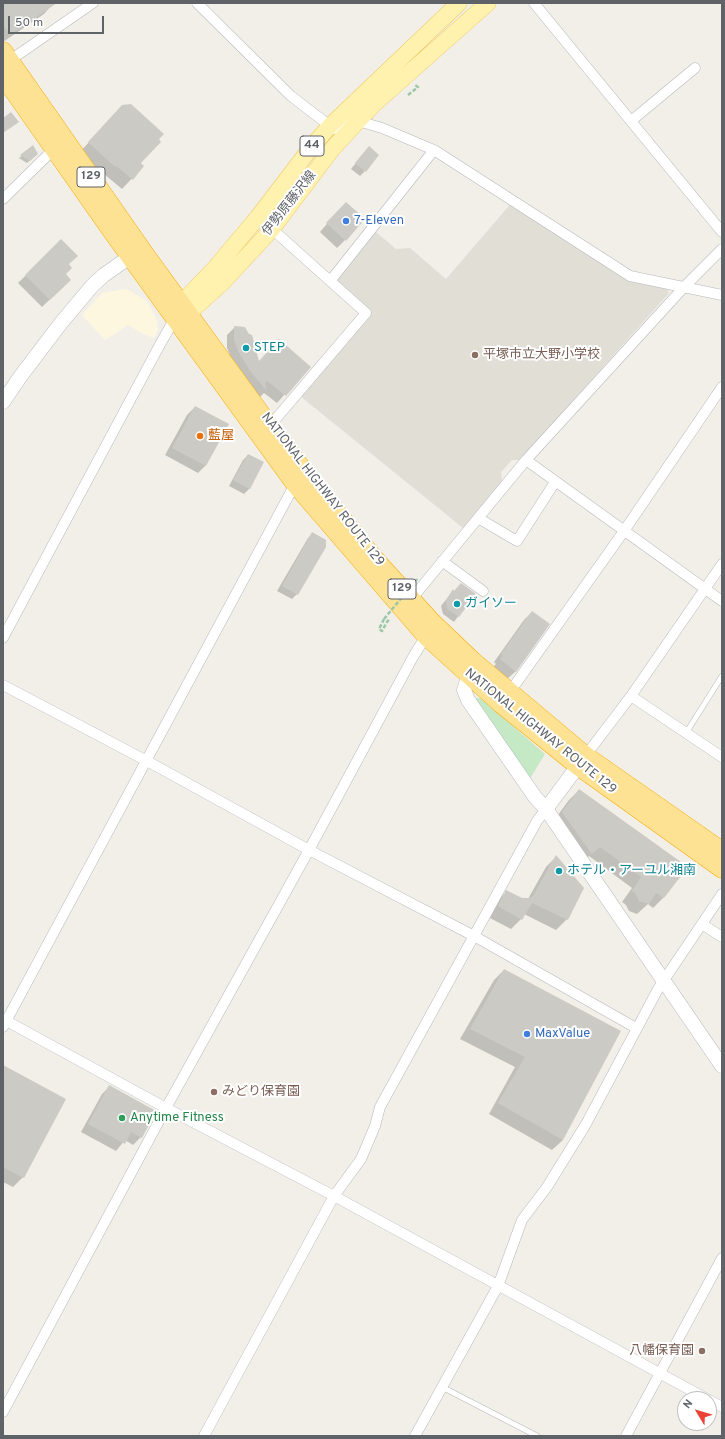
<!DOCTYPE html>
<meta charset="utf-8">
<style>
body{margin:0}
#map{position:relative;width:725px;height:1439px;overflow:hidden;background:#f1efe8;font-family:Overpass,sans-serif}
canvas{display:block}
.frame{position:absolute;inset:0;border:4px solid #5f6368;pointer-events:none}
.north{position:absolute;left:677px;top:1391px;width:40px;height:40px;box-sizing:border-box;background:#fff;border:1px solid #bfc1c3;border-radius:50%;rotate:308deg;font-size:11px;font-weight:700;line-height:16px;text-align:center;color:#5f6368}
.north::after{content:'';display:block;margin:auto;width:14px;height:18px;background:#ea4335;clip-path:polygon(50% 0,100% 100%,50% 72%,0 100%)}
.scale{position:absolute;left:8px;top:16px;width:96px;height:18px;box-sizing:border-box;border:2px solid #5f6368;border-top:0;padding-left:5px;font-size:12px;line-height:14px;white-space:nowrap;color:#5f6368;-webkit-text-stroke:3px #fff;paint-order:stroke}
</style>
<div id="map">
<canvas width="725" height="1439"></canvas>
<div class="frame"></div>
<div class="north">N</div>
<div class="scale">50 m</div>
</div>
<script>
const ctx = document.querySelector('canvas').getContext('2d');
ctx.lineJoin = 'round';
function paint(path, color) { ctx.fillStyle = color; ctx.fill(path, 'evenodd'); }
const toPath = rows => new Path2D(rows.map(r => 'M' + r).join(''));
function stroke(path, color, width, dash) { ctx.strokeStyle = color; ctx.lineWidth = width; ctx.lineCap = dash ? 'butt' : 'round'; ctx.setLineDash(dash || []); ctx.stroke(path); }
function write(font, color, halo, rows, align = 'center') {
  ctx.font = font + ' Overpass,"Noto Sans JP",sans-serif'; ctx.lineWidth = 4; ctx.setLineDash([]); ctx.textBaseline = 'middle'; ctx.strokeStyle = halo; ctx.fillStyle = color; for (const [text, x, y, turn = 0] of rows) {
    ctx.save(); ctx.translate(x, y); ctx.rotate((+turn || 0) * Math.PI / 180); ctx.textAlign = isNaN(turn) ? turn : align; if (halo) ctx.strokeText(text, 0, 0); ctx.fillText(text, 0, 0); ctx.restore();
  }
}
const commercial = toPath([
 [126,289,147,301,157,320,158,330,154,338,143,334,128,325,105,340,82,315,102,293]
]);
const education = toPath([
 [514,200,632,281,667,288,669,293,520,460,512,460,501,472,502,481,463,528,300,396,371,314,337,283,337,278,376,232,396,249,410,248,446,279]
]);
const green = toPath([
 [477,698,480,698,545,754,529,780,475,699]
]);
const shadow = toPath([
 [3,3,50,3,51,6,44,14,3,42],
 [113,116,139,163,143,167,122,189,79,153],
 [33,147,37,154,27,163,19,158],
 [364,153,365,171,360,176,351,169],
 [338,211,345,240,337,248,320,232],
 [61,241,67,265,64,274,70,280,42,307,18,283],
 [235,327,259,362,309,367,277,403,264,393,259,398,232,360,227,348,227,335],
 [195,407,228,425,205,466,198,473,165,455,187,415],
 [248,455,263,463,249,489,244,494,229,486,243,460],
 [313,533,297,594,292,599,277,591,308,538],
 [453,591,474,594,454,622,443,614,441,606],
 [532,612,549,624,515,672,507,679,493,667,496,664,494,662,524,620],
 [579,790,686,867,663,898,653,908,648,904,637,914,629,911,626,905,622,902,632,888,589,856,581,864,552,823,569,800],
 [556,857,583,888,567,919,556,930,524,914,521,919,511,929,488,917,496,902,507,891,521,899,528,899,546,867],
 [504,970,563,1140,552,1150,489,1114,515,1067,460,1039,494,980],
 [3,1066,23,1177,13,1187,3,1182],
 [109,1087,141,1137,133,1145,125,1140,116,1151,81,1132,102,1094]
]);
const building = toPath([
 [7,3,57,3,10,35,3,25,3,6],
 [131,104,164,134,159,139,161,142,141,163,144,166,133,180,116,166,115,167,88,142,122,105],
 [11,112,19,122,3,133,3,118],
 [33,145,38,154,30,161,20,155],
 [369,146,379,155,366,172,355,163],
 [346,202,365,219,346,241,326,223],
 [61,239,78,256,69,264,72,268,66,274,71,280,50,300,25,275],
 [234,326,245,327,249,334,252,335,259,361,279,339,311,367,286,396,267,381,265,383,267,391,251,372,239,353,234,340],
 [195,406,229,424,206,466,172,448],
 [248,454,264,462,250,489,233,480],
 [312,532,326,540,326,547,298,595,282,586],
 [461,583,476,594,459,617,447,609,446,600,453,589,454,591],
 [532,611,550,624,516,672,500,659,503,655,501,654],
 [579,789,688,867,664,898,656,893,649,904,639,901,636,894,632,891,641,877,600,847,592,854,562,812],
 [556,855,584,888,568,920,532,903,522,920,498,906,506,890,522,898,529,898,533,896],
 [504,969,621,1031,563,1140,498,1103,525,1057,470,1029],
 [3,1065,66,1099,24,1178,3,1167],
 [109,1085,156,1111,142,1138,131,1132,125,1144,88,1124]
]);
const path = toPath([
 [408,95,418,87,415,85],
 [384,619,379,629,382,631,387,622,390,618]
]);
const lane = toPath([
 [686,733,722,676],
 [442,1387,537,1436]
]);
const street = toPath([
 [197,3,291,96,334,129],
 [534,3,722,232],
 [6,63,93,3],
 [631,121,695,68],
 [331,126,358,121,382,128,434,150,630,276,722,295],
 [3,199,54,149],
 [331,280,434,150],
 [268,428,366,313,272,229],
 [526,460,722,601],
 [478,518,517,541,555,482],
 [442,561,483,591],
 [409,602,526,460,685,286,722,249],
 [3,638,157,350,171,325],
 [3,685,147,761,309,850,474,936,636,1028],
 [507,696,624,531,722,387],
 [631,696,722,757],
 [583,759,631,696,722,564],
 [702,924,722,937],
 [3,1019,166,1108,334,1196,707,1399],
 [3,1027,295,484],
 [709,1400,722,1407],
 [3,1412,166,1108,309,850,413,657,426,636],
 [204,1436,334,1196,361,1159,375,1126,380,1107,537,821,546,809],
 [415,1436,498,1286,522,1220,547,1187,586,1124,658,989,722,894],
 [626,1436,722,1258]
]);
const secondary = toPath([
 [3,402,20,377,61,323,92,286,104,275,131,256,134,249],
 [469,675,464,690,468,700,535,797,546,809,722,1066],
 [546,809,578,766]
]);
const primary = toPath([
 [173,312,216,267,258,217,313,145,330,126,459,3],
 [180,321,222,283,272,229,333,148,358,121,374,104,488,3]
]);
const highway = toPath([
 [3,51,147,257,270,426,306,474,373,557,432,622,473,661,586,756,722,851],
 [3,76,113,233,295,484,426,636,501,704,578,766,722,869]
]);
const pathBridge = toPath([
 [384,619,418,578]
]);
const markers = [
 [346,221,4,"#3f7fe0"],
 [246,348,4,"#0f9aa8"],
 [475,355,4,"#8d6e63"],
 [200,436,4,"#e8710a"],
 [457,604,4,"#0f9aa8"],
 [559,871,4,"#0f9aa8"],
 [527,1034,4,"#3f7fe0"],
 [214,1092,4,"#8d6e63"],
 [122,1118,4,"#2e9e5b"],
 [702,1351,4,"#8d6e63"]
];
const shields = [
 [312,146,24],
 [91,177,28],
 [402,589,28]
];
const shieldNames = [
 ["44",312,146],
 ["129",91,177],
 ["129",402,589]
];
const streetNames = [
 ["伊勢原藤沢線",290,204,-52],
 ["NATIONAL HIGHWAY ROUTE 129",322,490,52],
 ["NATIONAL HIGHWAY ROUTE 129",540,732,39]
];
const shopNames = [
 ["7-Eleven",354,221],
 ["MaxValue",535,1034]
];
const cultureNames = [
 ["STEP",254,348],
 ["ガイソー",465,604],
 ["ホテル・アーユル湘南",567,871]
];
const educationNames = [
 ["平塚市立大野小学校",483,355],
 ["みどり保育園",222,1092],
 ["八幡保育園",694,1351,"right"]
];
const foodNames = [
 ["藍屋",208,436]
];
const leisureNames = [
 ["Anytime Fitness",130,1118]
];
paint(commercial, '#fef7e0');
paint(education, '#e1ded6');
paint(green, '#c5e8c5');
paint(shadow, '#0003');
paint(building, '#cccac5');
stroke(lane, '#b5b8bc', 6);
stroke(street, '#b5b8bc', 11);
stroke(secondary, '#b6babf', 15);
stroke(primary, '#f2c960', 17);
stroke(highway, '#f9ab00', 19);
stroke(path, '#9cc7a9', 2.5, [4, 2]);
stroke(lane, '#fff', 5);
stroke(street, '#fff', 10);
stroke(secondary, '#fff', 14);
stroke(primary, '#fff2af', 16);
stroke(highway, '#fde293', 18);
stroke(pathBridge, '#9cc7a9', 2.5, [4, 2]);
for (const [x, y, r, color] of markers) { const dot = new Path2D(); dot.arc(x, y, r, 0, 2 * Math.PI); ctx.fillStyle = color; ctx.fill(dot); stroke(dot, '#fff', 1.5); }
for (const [x, y, w] of shields) { const box = new Path2D(); box.roundRect(x - w / 2, y - 10, w, 20, 3); ctx.fillStyle = '#fff'; ctx.fill(box); stroke(box, '#5f6368', 1); }
write('bold 12px', '#5f6368', null, shieldNames);
write('13px', '#5f6368', '#fff', streetNames);
write('13px', '#366cbe', '#fff', shopNames, 'left');
write('13px', '#0d838f', '#fff', cultureNames, 'left');
write('13px', '#785e54', '#fff', educationNames, 'left');
write('13px', '#c56008', '#fff', foodNames, 'left');
write('13px', '#27864d', '#fff', leisureNames, 'left');
</script>
